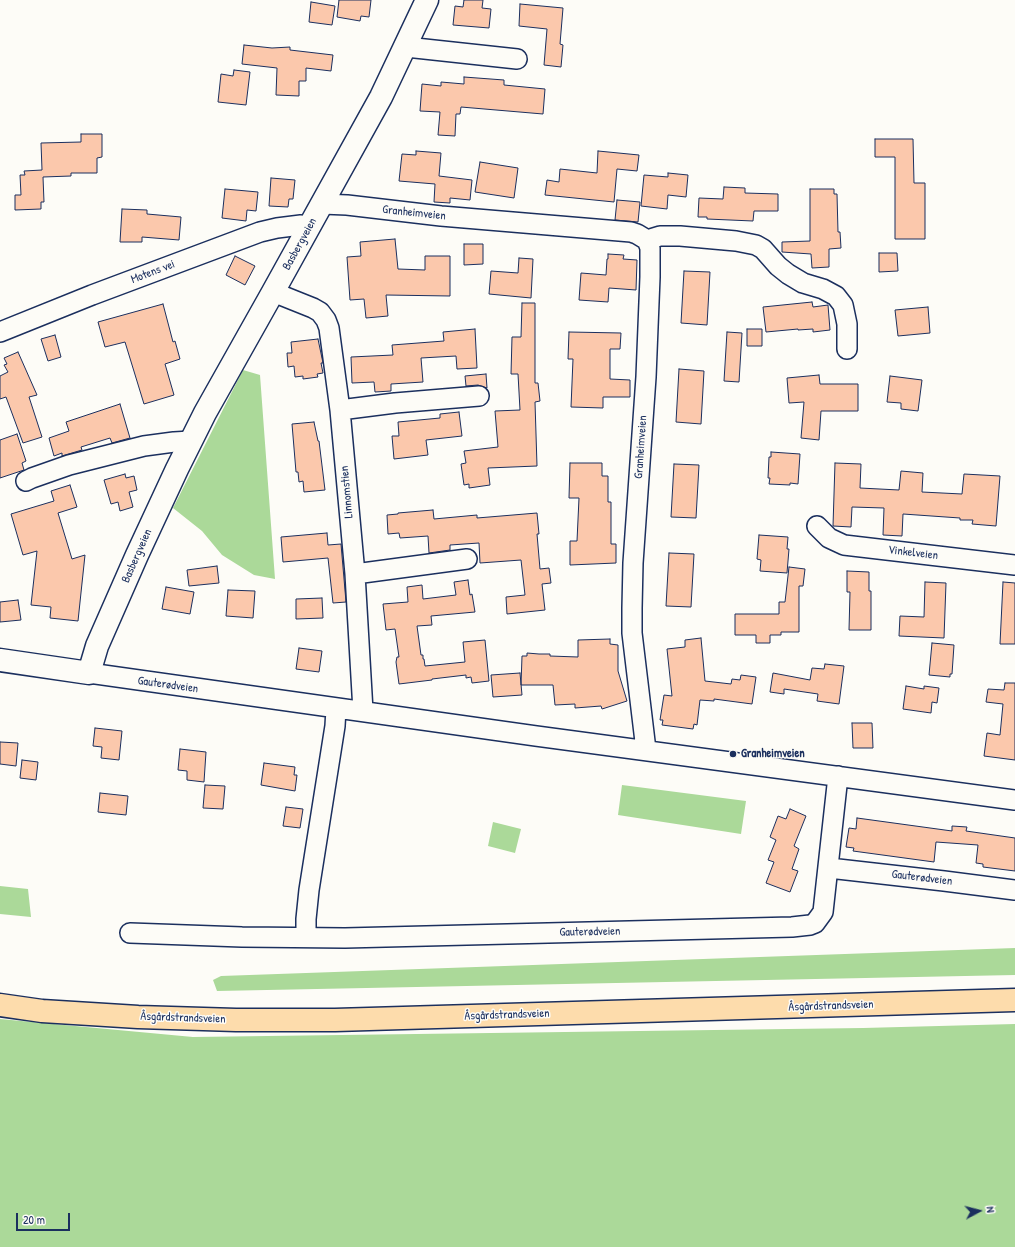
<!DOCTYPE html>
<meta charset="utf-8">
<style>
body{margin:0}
#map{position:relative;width:1015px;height:1247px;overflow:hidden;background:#fdfcf7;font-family:"Patrick Hand",sans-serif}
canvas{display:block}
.north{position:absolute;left:959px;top:1191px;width:40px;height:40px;-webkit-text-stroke:3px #fdfcf7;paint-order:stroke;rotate:83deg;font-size:11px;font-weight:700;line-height:16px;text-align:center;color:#1b2f5e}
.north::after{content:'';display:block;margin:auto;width:14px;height:18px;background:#1b2f5e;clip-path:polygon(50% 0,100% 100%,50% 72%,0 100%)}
.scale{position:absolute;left:16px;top:1213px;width:54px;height:18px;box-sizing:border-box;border:2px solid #1b2f5e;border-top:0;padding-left:5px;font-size:12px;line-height:14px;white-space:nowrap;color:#1b2f5e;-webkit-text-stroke:3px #fdfcf7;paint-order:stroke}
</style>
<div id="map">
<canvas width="1015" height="1247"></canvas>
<div class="north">N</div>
<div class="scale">20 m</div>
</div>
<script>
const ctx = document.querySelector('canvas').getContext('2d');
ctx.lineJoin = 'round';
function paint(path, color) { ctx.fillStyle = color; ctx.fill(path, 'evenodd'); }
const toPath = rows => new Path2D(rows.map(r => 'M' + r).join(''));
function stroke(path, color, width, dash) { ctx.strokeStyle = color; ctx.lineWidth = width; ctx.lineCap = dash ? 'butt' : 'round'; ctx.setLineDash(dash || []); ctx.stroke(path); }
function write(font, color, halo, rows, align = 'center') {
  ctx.font = font + ' "Patrick Hand",sans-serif'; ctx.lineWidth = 3; ctx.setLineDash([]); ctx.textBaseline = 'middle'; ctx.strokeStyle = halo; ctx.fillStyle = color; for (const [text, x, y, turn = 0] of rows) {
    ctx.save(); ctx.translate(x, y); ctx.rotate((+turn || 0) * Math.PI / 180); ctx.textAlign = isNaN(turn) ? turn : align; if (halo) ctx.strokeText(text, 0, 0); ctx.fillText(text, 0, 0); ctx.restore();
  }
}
const green = toPath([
 [243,370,260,375,275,579,254,575,222,555,202,531,173,508],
 [622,785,746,801,741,834,618,815],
 [493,822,521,829,515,853,488,846],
 [0,886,28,889,31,917,0,914],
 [1015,948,1015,975,217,991,213,980,221,976],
 [0,1019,193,1037,863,1028,1015,1024,1015,1247,0,1247]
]);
const building = toPath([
 [339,0,371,0,369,17,361,16,360,21,337,17,339,0],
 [464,0,483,0,482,8,491,9,489,28,453,25,455,6,463,7,464,0],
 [311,2,335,6,332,25,309,22,311,2],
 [520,4,563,8,560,44,563,45,561,67,544,65,547,29,519,26,520,4],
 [244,45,272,48,290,47,290,50,333,55,331,71,306,68,306,81,299,81,299,96,276,95,277,68,242,64,244,45],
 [234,70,250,72,246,105,218,102,221,74,233,76,234,70],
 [464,77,504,80,504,85,545,89,543,114,461,107,460,114,456,114,455,136,438,135,440,112,420,111,422,84,441,86,441,82,464,84,464,77],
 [81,134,102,134,102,157,97,158,97,173,71,173,71,176,43,177,44,202,41,202,41,209,15,210,15,195,21,195,20,175,25,175,24,171,42,170,41,143,81,142,81,134],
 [875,139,913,139,914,183,925,183,925,239,895,239,895,157,875,157,875,139],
 [416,151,441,153,439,176,472,180,470,200,450,198,450,203,434,202,435,184,399,181,402,154,416,155,416,151],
 [598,151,639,155,637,171,617,169,614,202,545,195,547,180,559,182,560,169,597,173,598,151],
 [480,162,518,168,514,198,475,192,480,162],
 [668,173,688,175,686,197,668,195,667,209,641,206,644,175,668,177,668,173],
 [271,178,295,180,293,199,289,199,288,207,269,206,271,178],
 [724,187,745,188,745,193,778,194,778,211,754,211,753,221,707,219,707,217,698,217,699,198,723,199,724,187],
 [225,189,258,192,256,211,247,210,246,221,222,218,225,189],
 [810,189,834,189,834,194,837,194,838,232,840,232,841,248,829,249,829,267,812,268,811,254,782,252,782,242,810,241,810,189],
 [617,200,640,202,638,222,615,220,617,200],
 [122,209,147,210,147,214,181,217,179,240,142,237,142,242,120,242,122,209],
 [395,239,398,269,425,270,425,256,450,256,450,296,386,295,388,316,366,318,364,299,350,300,347,257,361,256,360,242,395,239],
 [464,244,483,244,483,264,464,265,464,244],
 [879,253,897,253,898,271,879,272,879,253],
 [608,254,624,255,623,259,637,260,636,290,609,288,608,302,579,300,581,273,606,275,607,259,608,259,608,254],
 [235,256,255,266,245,285,226,275,235,256],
 [519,258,533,259,531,298,489,294,491,271,518,273,519,258],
 [684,271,710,272,707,325,681,323,684,271],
 [812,302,813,307,828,305,830,330,813,332,813,329,798,330,798,329,766,332,763,307,812,302],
 [522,303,535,303,535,383,538,383,540,401,535,402,537,466,488,468,490,485,469,488,469,484,464,485,461,464,466,463,464,451,498,447,495,411,520,410,518,374,511,374,512,337,521,337,522,303],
 [163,304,173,342,175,341,180,359,165,364,174,395,144,404,125,342,105,347,98,322,163,304],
 [928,307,930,333,898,336,895,310,928,307],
 [475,329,477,368,457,369,456,356,421,358,423,382,391,384,391,391,375,392,374,382,352,383,351,357,393,355,392,345,444,341,443,332,475,329],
 [747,329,762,329,762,346,747,346,747,329],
 [569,332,621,333,620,349,610,349,610,379,630,380,630,397,603,397,603,408,571,407,573,359,568,359,569,332],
 [727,332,742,333,739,382,724,381,727,332],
 [55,335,61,357,48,361,41,339,55,335],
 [318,339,323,363,321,363,323,373,317,374,318,377,303,379,303,376,295,377,294,366,288,367,287,353,292,353,291,342,318,339],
 [18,352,37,395,29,397,42,437,23,443,6,397,0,399,0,376,8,372,4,365,7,364,4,358,18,352],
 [679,369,704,371,701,424,676,422,679,369],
 [486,374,487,388,478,385,466,386,465,376,486,374],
 [819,375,820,384,858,384,858,411,821,411,819,440,801,438,804,402,789,403,787,378,819,375],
 [890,376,922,380,918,411,901,409,901,403,887,402,890,376],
 [120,404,130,438,112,443,110,438,81,447,82,450,62,456,62,453,54,456,49,438,69,431,66,422,120,404],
 [459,412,462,436,426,440,428,455,394,459,392,436,399,436,398,422,440,418,440,414,459,412],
 [314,422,318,441,319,441,325,490,304,492,303,481,299,482,298,472,296,472,292,424,314,422],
 [17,434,26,461,22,463,24,470,0,478,0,440,17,434],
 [771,452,800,454,798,484,790,483,790,485,769,484,770,478,768,478,769,457,771,457,771,452],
 [570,463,602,463,602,476,608,476,608,502,611,502,611,544,616,544,616,563,570,565,570,541,577,541,579,498,569,498,570,463],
 [835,463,861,464,860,488,899,490,901,471,923,473,922,492,962,494,964,474,1000,476,996,526,972,524,973,520,960,520,960,518,903,514,902,536,883,535,884,508,852,507,851,527,833,526,835,463],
 [674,464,699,465,696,518,671,517,674,464],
 [125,474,126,478,134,476,137,490,129,492,133,507,120,511,118,502,111,504,104,480,125,474],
 [70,485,77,507,58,513,72,559,85,555,78,621,50,618,51,607,31,605,37,551,23,555,11,514,54,501,51,491,70,485],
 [433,510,434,519,477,515,477,518,537,513,539,534,537,534,540,569,549,568,551,583,542,584,545,610,507,614,506,597,525,595,521,560,480,563,479,543,450,545,450,550,429,553,428,536,400,538,399,533,388,534,387,515,398,514,398,513,433,510],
 [327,533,328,545,341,544,346,602,333,603,328,558,283,562,281,537,327,533],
 [759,535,788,537,787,549,789,549,787,573,760,571,761,560,757,559,759,535],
 [669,553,694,554,691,607,666,606,669,553],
 [217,566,219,583,189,586,187,570,217,566],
 [789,567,805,569,803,586,799,586,799,632,781,632,781,635,770,635,770,643,756,643,756,635,735,635,735,614,779,614,779,602,785,602,789,567],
 [847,571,869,572,869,591,871,591,871,630,849,630,850,592,847,592,847,571],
 [468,580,470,595,472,594,475,612,431,616,432,625,417,626,421,655,423,655,423,659,424,659,425,666,465,662,463,642,485,640,489,681,472,683,471,677,466,678,466,675,432,679,432,680,399,684,396,662,397,657,399,657,395,629,386,630,383,604,408,602,407,587,422,585,423,599,456,595,454,582,468,580],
 [925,582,946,583,944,638,899,636,900,616,924,617,925,582],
 [1003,582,1015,583,1015,644,1000,644,1003,582],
 [166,587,194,592,190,614,162,609,166,587],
 [228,590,255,591,253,618,226,616,228,590],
 [322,598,323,618,296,619,296,599,322,598],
 [18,600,21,620,0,622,0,602,18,600],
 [701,638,705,681,731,684,732,679,740,680,741,675,756,677,752,704,714,699,714,701,700,700,697,725,694,724,693,729,662,725,663,720,660,720,664,695,672,696,667,649,685,647,685,640,701,638],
 [610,639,610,644,618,645,618,671,627,701,602,709,601,706,575,708,575,704,555,705,553,685,521,685,522,656,527,656,527,653,539,654,550,654,550,656,578,657,578,640,610,639],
 [932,643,954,645,952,674,950,674,950,677,929,675,932,643],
 [299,648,322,651,319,672,296,669,299,648],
 [825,664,844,666,839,704,817,701,818,694,784,689,784,694,770,692,773,673,810,680,812,668,824,669,825,664],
 [520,673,522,695,493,697,491,675,520,673],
 [1005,683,1015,683,1015,760,984,756,987,733,1000,735,1003,704,986,702,988,689,1004,690,1005,683],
 [906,686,924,689,924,686,939,688,937,703,932,702,931,713,903,709,906,686],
 [852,723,872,723,873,748,853,748,852,723],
 [95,728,122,731,119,760,101,758,102,747,93,746,95,728],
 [0,742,18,743,16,766,0,764,0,742],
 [180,749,206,752,204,782,187,780,187,771,178,770,180,749],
 [22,760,38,762,36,780,20,778,22,760],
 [264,763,295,767,294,775,297,775,295,791,261,785,264,763],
 [205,785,225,786,223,809,203,808,205,785],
 [100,793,128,796,126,815,98,812,100,793],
 [286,807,303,809,300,828,283,826,286,807],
 [790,809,806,816,794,846,799,849,792,869,798,871,790,892,766,883,774,862,768,860,776,840,770,837,778,816,786,819,790,809],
 [857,818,952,831,952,826,967,827,966,831,1015,838,1015,871,983,867,983,864,976,863,978,845,936,842,934,862,853,851,854,848,846,847,849,828,856,829,857,818]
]);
const street = toPath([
 [406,47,517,59],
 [322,204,347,205,441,216,631,232,637,234,647,240,660,236,680,236,736,241,756,245,763,249,778,266,788,274,803,283,823,289,836,296,843,305,847,324,847,349],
 [273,292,313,308,320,312,326,320,329,328,340,410,355,574,363,711],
 [0,332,92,295,260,232,277,228,301,225,309,228],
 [340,410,395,403,479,396],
 [26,481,32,478,69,465,144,446,174,442,191,441],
 [817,526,829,538,844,545,1015,565],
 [355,574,467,559],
 [89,673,536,736,1015,800],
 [646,750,632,633,632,608,633,563,646,377,650,277,650,248,647,240],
 [829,868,944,881,1015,890],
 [130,933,242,937,345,938,792,927,810,925,815,923,823,912,838,776],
 [306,937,306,919,309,890,335,726,336,708]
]);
const secondary = toPath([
 [0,660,89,673,97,646,137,555,177,469,205,413,273,292,381,97,427,0]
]);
const primary = toPath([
 [0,1005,42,1011,138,1017,236,1020,335,1020,1015,1000]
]);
const markers = [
 [733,754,4,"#1b2f5e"]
];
const streetNames = [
 ["Granheimveien",414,213,6],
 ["Basbergveien",300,244,-61],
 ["Motens vei",153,272,-21],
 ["Granheimveien",641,447,-86],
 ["Linnomstien",347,492,-95],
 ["Vinkelveien",913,553,7],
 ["Basbergveien",137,556,-66],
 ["Gauterødveien",168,685,8],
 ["Gauterødveien",922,878,7],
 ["Gauterødveien",590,932,-1],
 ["Åsgårdstrandsveien",831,1006,-2],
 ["Åsgårdstrandsveien",507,1015,-2],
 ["Åsgårdstrandsveien",183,1018,2]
];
const poiNames = [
 ["Granheimveien",741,754]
];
paint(green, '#abd999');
paint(building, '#fbc8ac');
stroke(building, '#1b2f5e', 1);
stroke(street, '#1b2f5e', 22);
stroke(secondary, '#1b2f5e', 25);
stroke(primary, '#1b2f5e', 25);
stroke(street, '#fdfcf7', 19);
stroke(secondary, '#fdfcf7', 22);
stroke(primary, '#fddcac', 22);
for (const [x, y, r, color] of markers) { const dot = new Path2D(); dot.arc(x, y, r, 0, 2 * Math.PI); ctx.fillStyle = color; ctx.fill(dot); stroke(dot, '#fdfcf7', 1.5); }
write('12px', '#1b2f5e', '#fdfcf7', streetNames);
write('bold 12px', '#1b2f5e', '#fdfcf7', poiNames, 'left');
</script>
